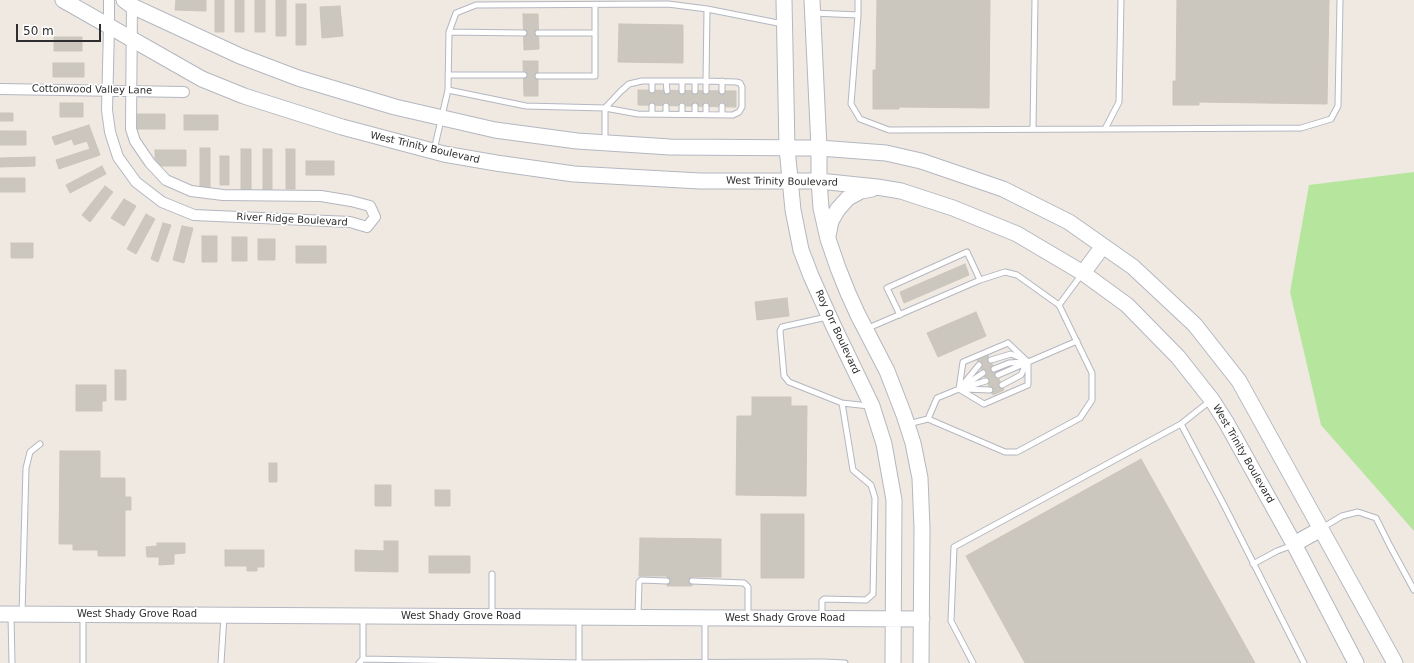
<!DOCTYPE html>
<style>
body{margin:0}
#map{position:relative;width:1414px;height:663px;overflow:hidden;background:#efe9e1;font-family:"DejaVu Sans",sans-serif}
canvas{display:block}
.scale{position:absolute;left:16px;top:24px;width:85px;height:18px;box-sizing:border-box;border:2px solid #2e2e2e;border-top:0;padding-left:5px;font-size:12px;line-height:14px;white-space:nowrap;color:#2e2e2e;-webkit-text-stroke:3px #fff;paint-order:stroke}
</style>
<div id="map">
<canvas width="1414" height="663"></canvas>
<div class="scale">50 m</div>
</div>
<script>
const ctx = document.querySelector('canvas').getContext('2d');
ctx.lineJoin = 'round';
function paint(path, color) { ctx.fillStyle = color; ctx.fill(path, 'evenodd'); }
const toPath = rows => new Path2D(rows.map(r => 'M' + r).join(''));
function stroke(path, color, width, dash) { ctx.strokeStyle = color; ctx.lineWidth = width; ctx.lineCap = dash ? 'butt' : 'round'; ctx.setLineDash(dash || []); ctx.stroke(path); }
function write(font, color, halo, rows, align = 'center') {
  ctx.font = font + ' "DejaVu Sans",sans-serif'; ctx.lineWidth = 3.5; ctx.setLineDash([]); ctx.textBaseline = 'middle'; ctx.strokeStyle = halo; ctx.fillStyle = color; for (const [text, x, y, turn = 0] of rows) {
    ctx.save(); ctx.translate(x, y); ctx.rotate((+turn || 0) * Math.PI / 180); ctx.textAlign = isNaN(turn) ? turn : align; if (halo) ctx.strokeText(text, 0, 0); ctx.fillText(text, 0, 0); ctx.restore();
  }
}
const green = toPath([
 [1414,172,1414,531,1321,425,1290,292,1309,185]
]);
const building = toPath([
 [176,0,206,0,206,11,175,10,176,0],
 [215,0,224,0,224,32,215,32,215,0],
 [235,0,244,0,244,32,235,32,235,0],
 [255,0,265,0,265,32,255,32,255,0],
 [276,0,286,0,286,36,276,36,276,0],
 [877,0,990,0,989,108,899,107,899,109,873,109,873,70,876,70,877,0],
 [1177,0,1329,0,1327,104,1199,102,1199,105,1173,105,1173,81,1176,81,1177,0],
 [296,4,306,4,306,45,296,45,296,4],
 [340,6,343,36,322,38,320,7,340,6],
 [523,14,538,14,539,49,524,50,523,14],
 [619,24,683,25,683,63,618,62,619,24],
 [54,37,82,37,82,51,54,51,54,37],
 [523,61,538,61,538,96,524,96,523,61],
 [53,63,84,63,84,77,53,77,53,63],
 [638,90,736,91,736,107,638,105,638,90],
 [60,103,83,103,83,117,60,117,60,103],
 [0,113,13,113,13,121,0,121,0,113],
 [132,114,165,114,165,129,132,129,132,114],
 [184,115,218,115,218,130,184,130,184,115],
 [89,125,100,155,59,169,56,160,90,149,87,141,74,145,72,139,55,145,52,137,89,125],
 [0,131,26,131,26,145,0,145,0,131],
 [200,148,210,148,210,188,200,188,200,148],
 [241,149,251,149,251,190,241,190,241,149],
 [263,149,272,149,272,190,263,190,263,149],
 [286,149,295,149,295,189,286,189,286,149],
 [155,150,186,150,186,166,155,166,155,150],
 [220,156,229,156,229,185,220,185,220,156],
 [35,157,35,166,0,167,0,158,35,157],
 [306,161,334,161,334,175,306,175,306,161],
 [102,166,106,174,70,193,66,185,102,166],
 [0,178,25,178,25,192,0,192,0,178],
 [105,186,113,192,90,222,82,215,105,186],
 [124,199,136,206,124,226,111,218,124,199],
 [146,214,155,219,136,254,127,249,146,214],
 [163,223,171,225,158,262,151,259,163,223],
 [182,226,193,228,184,263,173,260,182,226],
 [202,236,217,236,217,262,202,262,202,236],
 [232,237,247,237,247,261,232,261,232,237],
 [258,239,275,239,275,260,258,260,258,239],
 [11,243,33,243,33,258,11,258,11,243],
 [296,246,326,246,326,263,296,263,296,246],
 [965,264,969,275,904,303,900,292,965,264],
 [787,298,789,316,757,320,755,302,787,298],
 [976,312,986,336,938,357,927,333,976,312],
 [988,355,1004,390,993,395,977,360,988,355],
 [115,370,126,370,126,400,115,400,115,370],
 [76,385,106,385,106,401,102,401,102,411,76,411,76,385],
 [752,397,791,397,791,406,807,406,806,496,736,495,737,416,752,416,752,397],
 [60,451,100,451,100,478,125,478,125,497,131,497,131,510,125,510,125,556,98,556,98,550,73,550,73,544,59,544,60,451],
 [1141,459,1255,663,1025,663,966,556,1141,459],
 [269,463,277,463,277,482,269,482,269,463],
 [375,485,391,485,391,506,375,506,375,485],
 [435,490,450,490,450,506,435,506,435,490],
 [761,514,804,514,804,578,761,578,761,514],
 [640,538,721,539,721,577,692,577,692,586,667,586,667,576,639,576,640,538],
 [384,541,398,541,398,572,355,571,355,550,384,551,384,541],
 [157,543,185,543,185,553,174,554,174,564,159,565,159,557,147,557,146,547,157,546,157,543],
 [225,550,264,550,264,567,257,567,257,571,247,571,247,566,225,566,225,550],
 [429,556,470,556,470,573,429,573,429,556]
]);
const lane = toPath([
 [813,13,858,15,851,104,860,119,889,130,1105,129,1119,102,1121,0],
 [858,15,858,0],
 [449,32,524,33],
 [538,33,595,33],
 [448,75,524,75],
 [538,76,595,76,595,5],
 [666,81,667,91],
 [682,81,682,91],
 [695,81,695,91],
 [448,90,449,32,456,13,476,5,668,4,707,9],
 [652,90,652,81],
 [722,91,722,81],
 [652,106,652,114],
 [666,106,666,114],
 [682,106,682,114],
 [695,106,695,114],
 [706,106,706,114],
 [722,106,722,115],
 [605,108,621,91,629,84,642,81,706,81,707,9,783,24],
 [605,108,638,114,733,115,739,112,742,107,742,87,740,83,736,82,706,81,706,91],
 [1033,129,1035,0],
 [1105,129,1301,128,1331,119,1338,106,1340,0],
 [434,150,448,90,526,106,605,108,605,142],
 [1059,305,1082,274],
 [900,315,887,288,967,252,980,280],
 [827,317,782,327,780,331,784,376,789,382,842,403,869,406],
 [866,329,980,280,1005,272,1017,275,1059,305,1092,373,1092,400,1080,418,1017,452,1005,452,928,419,908,424],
 [1008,343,1028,362,1028,385,984,404,959,389,963,362,1008,343],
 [991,360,1011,354,1023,359],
 [994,369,1009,363,1023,362],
 [998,375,1077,341],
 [965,385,983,373],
 [1002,385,1021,375,1027,362],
 [960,388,979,365],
 [964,389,990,390],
 [928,419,937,398,959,389,986,381],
 [1181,424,1225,507,1304,663],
 [1322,528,1342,516,1358,512,1376,518,1390,546,1414,590],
 [1253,564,1277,551,1293,545],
 [492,574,492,615],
 [692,581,744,583,748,587,748,617],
 [22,614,26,468,30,452,40,444],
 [11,616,12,663],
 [638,616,639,582,641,580,667,581],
 [822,616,822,601,824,599,866,600,873,594,875,498,871,485,853,470,842,403],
 [705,619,705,662],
 [579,620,579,663],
 [363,659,579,663,824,662,845,663],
 [83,663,83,616],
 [221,663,224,616],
 [359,663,363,659,363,617],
 [973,663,951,621,954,547,1181,424,1210,401]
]);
const street = toPath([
 [109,0,109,27,107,110,110,132,118,157,136,182,162,202,194,215,350,222,367,227,375,217,370,206,351,201,321,196,223,195,191,191,166,180,150,163,135,141,131,129,132,1],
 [0,89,184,92]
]);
const secondary = toPath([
 [63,0,202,79,244,96,342,127,444,154,496,163,574,174,700,181,819,181,877,187,901,191,953,208,1017,234,1083,273,1127,305,1178,357,1212,400,1226,422,1294,544,1356,663],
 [124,0,132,6,240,56,298,78,395,107,495,130,577,141,670,147,819,148,886,153,921,161,1003,189,1069,222,1133,267,1195,325,1239,381,1395,663],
 [784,0,787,148,793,210,801,250,811,276,833,325,872,406,884,444,894,500,893,663],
 [812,0,819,148,819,181,821,208,828,239,838,268,848,293,858,315,887,371,904,415,913,443,920,478,922,528,921,663],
 [828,236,831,221,838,209,848,198,861,191,872,189],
 [1083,273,1103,246],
 [1294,544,1321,529],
 [0,614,922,619]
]);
const streetNames = [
 ["Cottonwood Valley Lane",92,90,1],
 ["West Trinity Boulevard",425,148,13],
 ["West Trinity Boulevard",782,182,1],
 ["River Ridge Boulevard",292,220,3],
 ["Roy Orr Boulevard",837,332,65],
 ["West Trinity Boulevard",1243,454,60],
 ["West Shady Grove Road",137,614],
 ["West Shady Grove Road",461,616],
 ["West Shady Grove Road",785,618]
];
paint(green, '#b6e59e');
paint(building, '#cbc7bf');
stroke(building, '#cbc5ba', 1);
stroke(lane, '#b4b7c1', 7);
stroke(street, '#b4b7c1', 12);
stroke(secondary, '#b4b7c1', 17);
stroke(lane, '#fff', 5);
stroke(street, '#fff', 10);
stroke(secondary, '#fff', 15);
write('10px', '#2e2e2e', '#fff', streetNames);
</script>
